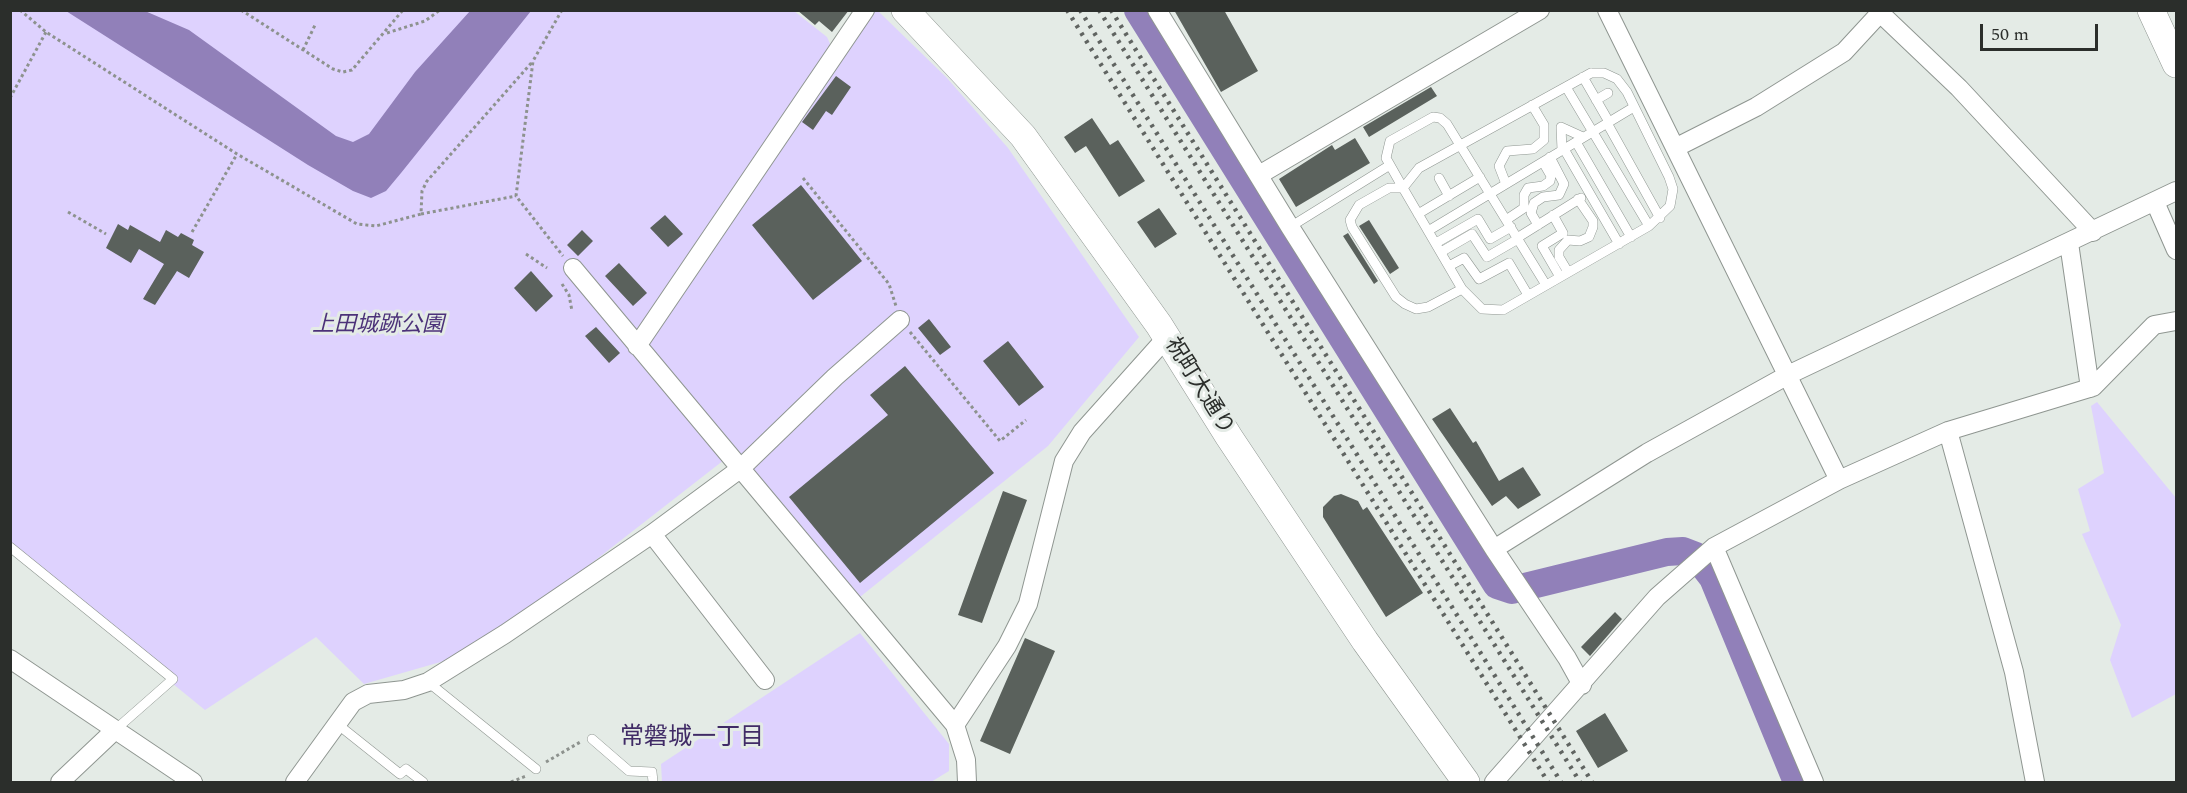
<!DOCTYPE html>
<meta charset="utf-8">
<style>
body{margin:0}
#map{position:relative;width:2187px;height:793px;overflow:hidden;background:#e4ebe6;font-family:Spectral,serif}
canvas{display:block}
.frame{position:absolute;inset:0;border:12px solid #2b2e2b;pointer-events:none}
.scale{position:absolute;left:1980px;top:24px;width:118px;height:27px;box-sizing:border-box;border:3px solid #2b2e2b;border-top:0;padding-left:8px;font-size:18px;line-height:21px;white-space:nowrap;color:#2b2e2b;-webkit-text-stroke:4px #e4ebe6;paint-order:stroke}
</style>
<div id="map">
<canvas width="2187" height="793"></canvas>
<div class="frame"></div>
<div class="scale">50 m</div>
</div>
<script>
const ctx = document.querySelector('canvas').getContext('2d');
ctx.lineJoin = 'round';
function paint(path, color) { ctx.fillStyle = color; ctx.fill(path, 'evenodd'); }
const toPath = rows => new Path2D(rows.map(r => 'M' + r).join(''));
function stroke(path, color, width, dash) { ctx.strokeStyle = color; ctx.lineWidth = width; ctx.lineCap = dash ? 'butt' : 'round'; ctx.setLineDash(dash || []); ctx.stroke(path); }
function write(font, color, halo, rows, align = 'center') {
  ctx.font = font + ' Spectral,"Noto Sans JP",serif'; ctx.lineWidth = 6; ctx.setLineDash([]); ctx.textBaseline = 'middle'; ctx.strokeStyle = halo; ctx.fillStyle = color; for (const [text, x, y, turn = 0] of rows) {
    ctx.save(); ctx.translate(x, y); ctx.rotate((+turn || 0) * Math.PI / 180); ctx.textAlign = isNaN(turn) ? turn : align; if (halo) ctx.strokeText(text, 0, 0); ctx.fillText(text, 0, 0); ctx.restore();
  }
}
const green = toPath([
 [11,11,794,11,827,37,831,46,874,11,878,11,947,78,1008,148,1139,337,1048,446,855,601,733,453,507,629,444,661,364,684,316,637,205,710,11,552],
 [2097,402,2176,498,2176,694,2132,718,2110,660,2121,625,2082,534,2090,531,2078,489,2104,473,2091,406],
 [860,633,949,744,949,771,931,782,662,782,661,764]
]);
const water = toPath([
 [66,11,145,11,189,30,336,136,353,142,369,134,415,72,470,11,531,11,401,173,386,191,371,198,353,191,308,165]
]);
const river = toPath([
 [1138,10,1497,585,1512,590,1667,552,1683,551,1696,556,1713,578,1797,782]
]);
const building = toPath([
 [797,10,849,10,832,32,819,21,815,25],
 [1174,10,1224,10,1258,71,1221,92],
 [836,76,851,87,832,115,826,111,813,130,802,122],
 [1431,87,1437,96,1369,137,1363,127],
 [1092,118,1110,145,1118,140,1145,181,1119,197,1086,146,1075,153,1064,137],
 [1355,138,1370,163,1296,207,1279,179,1332,145,1335,150],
 [801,185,862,261,813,300,752,225],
 [1159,208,1177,234,1155,248,1137,222],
 [665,215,683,234,668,247,650,228],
 [1369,220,1399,268,1390,274,1359,226],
 [118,224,128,230,130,225,160,242,166,230,178,237,181,233,194,240,192,245,204,252,189,278,177,271,155,305,143,299,164,264,139,249,131,263,106,248],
 [582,230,593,241,578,256,567,245],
 [1348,233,1378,281,1374,284,1343,236],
 [619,263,647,293,633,306,605,276],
 [531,271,553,296,536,312,514,288],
 [929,319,951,347,940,355,918,328],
 [596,327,620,353,609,363,585,336],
 [1008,341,1044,387,1019,406,983,361],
 [905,366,994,473,860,583,789,497,888,415,870,395],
 [1450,408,1473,443,1476,441,1499,481,1523,467,1541,495,1518,509,1506,496,1492,506,1432,419],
 [1003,491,1027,500,982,623,958,615],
 [1341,494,1358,501,1363,510,1367,507,1423,593,1386,617,1323,517,1323,507,1334,496],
 [1615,612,1622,619,1590,656,1581,647],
 [1025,638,1055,651,1010,754,980,741],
 [1605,713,1628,751,1598,768,1576,731]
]);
const path = toPath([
 [20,10,46,32,237,154,357,224,376,226,421,214,422,191,427,181,533,61],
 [241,10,333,69,343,72,352,70,403,10],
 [562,10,533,61,516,196,563,256],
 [387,33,425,21,440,10],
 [303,50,316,23],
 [10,98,46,32],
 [803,178,889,284,896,306],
 [68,212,106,234],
 [421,214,516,196],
 [192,232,237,154],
 [526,254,547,268],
 [562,284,569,295,572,311],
 [910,332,1000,441,1026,420],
 [546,762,582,741],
 [511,782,526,776]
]);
const lane = toPath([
 [1591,73,1604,73,1617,79,1627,92,1669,177,1673,189,1670,206,1649,226,1503,310,1482,309,1462,289,1403,188,1419,168,1591,73],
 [1583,77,1609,122],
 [1566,87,1649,226],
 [1596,100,1608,93],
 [1607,123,1660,218],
 [1576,142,1631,237],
 [1564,149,1619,244],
 [1562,150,1561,127,1583,137],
 [1439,178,1449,196],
 [1506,184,1499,166,1507,151,1533,149,1544,140,1544,125,1532,105],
 [1403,188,1386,158,1390,141,1433,117,1440,118,1447,124,1546,285],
 [1403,188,1389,188,1359,205,1350,220,1352,227,1396,297,1405,304,1416,309,1428,307,1462,289],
 [1418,214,1480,177],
 [1553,215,1563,233,1542,246,1560,277],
 [1506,220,1524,208,1524,195,1528,188,1543,186,1550,181,1551,176,1543,162],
 [1538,225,1531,213,1534,203,1543,197,1559,195,1564,184,1550,157],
 [1290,227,1390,165],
 [1428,231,1634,107],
 [1517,238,1581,198],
 [1436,243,1478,219,1490,239,1511,227],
 [1441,252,1472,234,1487,257,1518,239],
 [1449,266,1464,258,1479,279,1509,263,1528,295],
 [1568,272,1559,257,1559,250,1568,240,1580,241,1589,237,1593,227,1593,221,1578,199],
 [10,547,173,679,115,730],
 [428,682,536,769],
 [336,723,400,774,406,769,423,782],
 [592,739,629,771,652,772,653,782]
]);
const street = toPath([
 [1157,10,1290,227,1494,549,1567,658,1582,685],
 [1607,10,1839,480],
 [1877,10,1959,88,2093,232],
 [1675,148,1756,107,1844,52,1880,13],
 [1259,175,1540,10],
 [2155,202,2176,250],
 [2069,243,2090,388],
 [573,268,955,725,966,760,967,782],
 [637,346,865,10],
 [1948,431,2014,672,2035,782],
 [652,534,765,680],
 [1714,547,1814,782],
 [1494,549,1647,453,1788,375,2176,191],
 [10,659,193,782],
 [955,725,1007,646,1028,604,1064,461,1082,432,1167,337],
 [60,782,115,730],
 [295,782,353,702,368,694,404,690,428,682,505,634,652,534,740,469,835,377,900,320],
 [1494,782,1657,597,1714,547,1839,480,1948,431,2093,387,2154,325,2176,321]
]);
const secondary = toPath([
 [905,10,1023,136,1159,325,1229,437,1365,641,1466,782],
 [2151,10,2176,64]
]);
const rail = toPath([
 [1067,10,1548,782],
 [1080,10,1561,782],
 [1099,10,1580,782],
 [1111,10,1592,782]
]);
const parkNames = [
 ["上田城跡公園",378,327]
];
const streetNames = [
 ["祝町大通り",1198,387,58]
];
const neighbourhoodNames = [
 ["常磐城一丁目",692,739]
];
paint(green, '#ded2fe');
paint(water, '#9180b9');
stroke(river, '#9180b9', 28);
paint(building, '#5a615c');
stroke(lane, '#8f9691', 10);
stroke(street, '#8f9691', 20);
stroke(secondary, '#8f9691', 28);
stroke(path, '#8d928e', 3, [3, 3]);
stroke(lane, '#fff', 9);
stroke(street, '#fff', 18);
stroke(secondary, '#fff', 27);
stroke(rail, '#606461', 4.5, [3, 6]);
write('italic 22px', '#4c3279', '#e4ebe6', parkNames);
write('22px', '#2b2e2b', '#e4ebe6', streetNames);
write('24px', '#402b66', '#e4ebe6', neighbourhoodNames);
</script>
